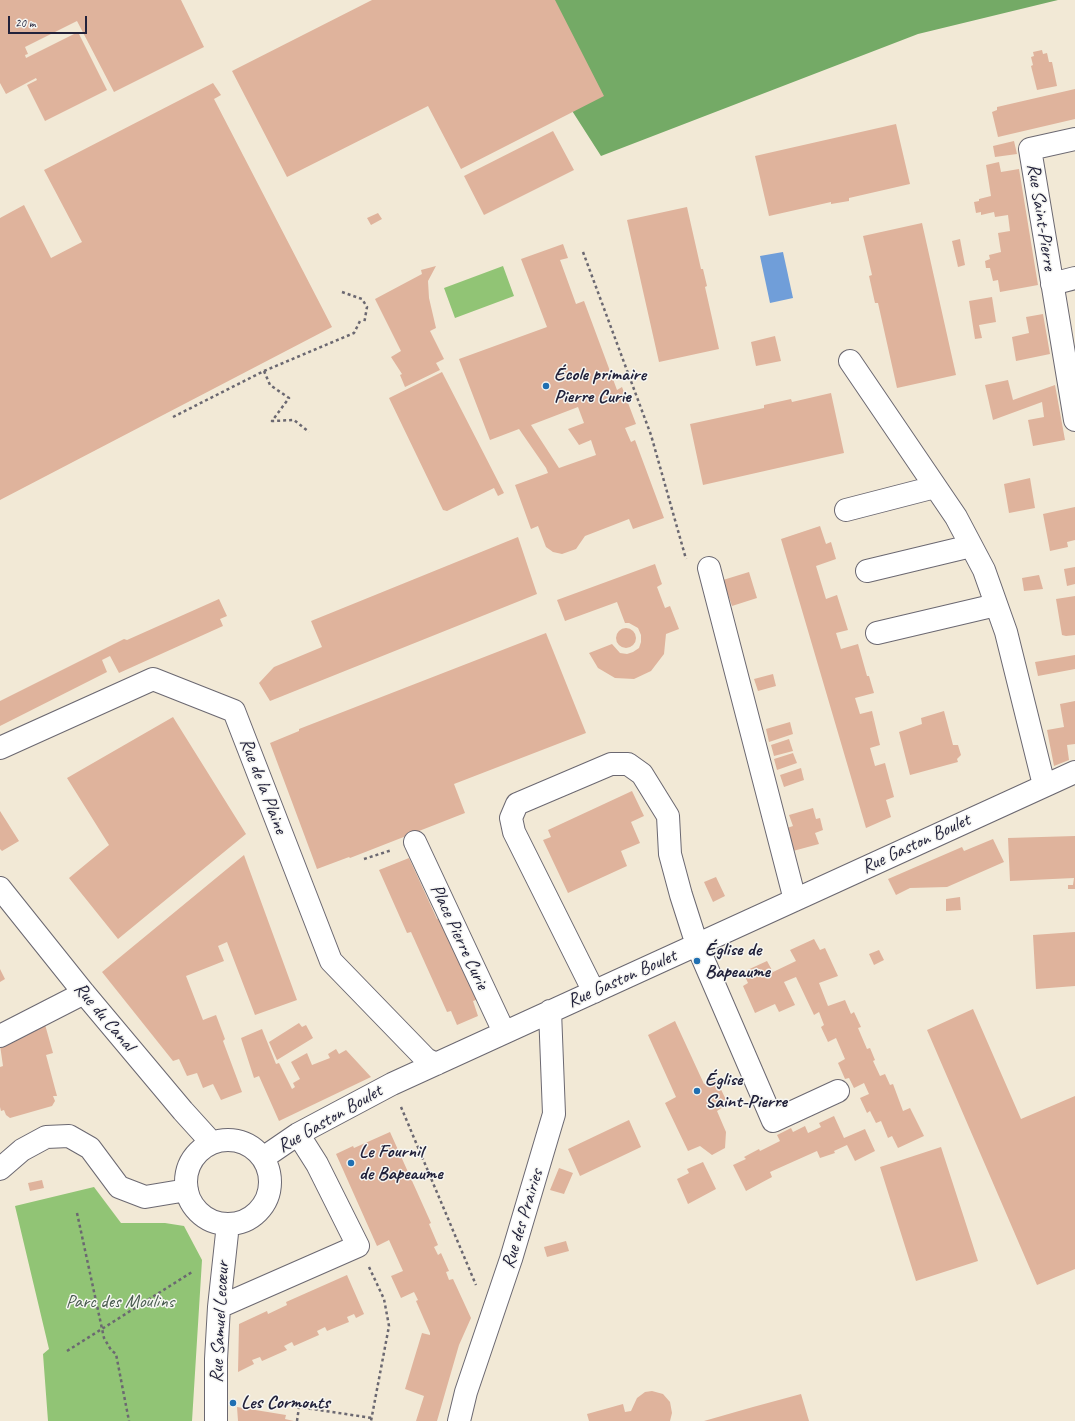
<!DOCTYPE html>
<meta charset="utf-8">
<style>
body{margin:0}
#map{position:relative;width:1075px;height:1421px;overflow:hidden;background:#f2e9d6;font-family:Caveat,sans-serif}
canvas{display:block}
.scale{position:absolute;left:8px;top:16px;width:79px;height:18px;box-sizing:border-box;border:2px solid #22223b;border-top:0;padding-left:5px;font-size:12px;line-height:14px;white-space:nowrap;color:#22223b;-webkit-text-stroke:3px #f6f6f2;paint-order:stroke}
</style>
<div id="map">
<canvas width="1075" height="1421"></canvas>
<div class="scale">20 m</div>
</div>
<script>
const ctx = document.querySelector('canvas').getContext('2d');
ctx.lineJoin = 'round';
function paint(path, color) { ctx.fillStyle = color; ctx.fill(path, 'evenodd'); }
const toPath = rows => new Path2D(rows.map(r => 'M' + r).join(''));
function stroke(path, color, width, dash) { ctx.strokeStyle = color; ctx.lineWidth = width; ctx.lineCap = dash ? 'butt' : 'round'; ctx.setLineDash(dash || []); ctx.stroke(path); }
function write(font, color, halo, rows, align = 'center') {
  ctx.font = font + ' Caveat,sans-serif'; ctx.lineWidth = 3; ctx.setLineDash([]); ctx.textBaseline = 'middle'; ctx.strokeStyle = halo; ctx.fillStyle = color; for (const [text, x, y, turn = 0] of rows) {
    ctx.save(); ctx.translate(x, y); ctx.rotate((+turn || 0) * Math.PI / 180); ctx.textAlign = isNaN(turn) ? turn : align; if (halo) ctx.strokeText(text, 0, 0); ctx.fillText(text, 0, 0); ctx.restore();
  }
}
const green = toPath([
 [503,266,514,296,455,318,444,288],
 [94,1187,121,1223,165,1223,184,1226,202,1260,192,1421,48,1421,43,1354,49,1349,15,1206]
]);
const forest = toPath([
 [501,0,1058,0,918,34,601,156]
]);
const water = toPath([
 [783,252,793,298,770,303,760,256]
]);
const building = toPath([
 [0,0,181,0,204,47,114,92,77,21,25,47,28,54,25,55,26,58,78,32,107,90,45,121,27,85,37,80,36,78,6,94,0,83],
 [372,0,555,0,604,96,461,169,428,106,287,177,232,71],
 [1042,50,1043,54,1047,53,1049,62,1052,62,1057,86,1037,90,1031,66,1033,65,1031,57,1034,56,1033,52],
 [213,83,221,95,214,99,332,327,0,500,0,218,24,205,51,258,82,242,44,170],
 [1075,89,1075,119,998,137,992,112,997,110,997,107],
 [896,124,910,184,849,198,849,201,831,204,831,202,769,216,755,156],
 [553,131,574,170,484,215,464,176],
 [1014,141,1017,154,995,157,993,146],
 [999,162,1001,172,1019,169,1038,285,1000,292,998,280,993,281,990,268,986,268,985,261,990,259,989,255,1001,252,998,233,1010,231,1008,215,995,217,994,212,981,215,981,212,976,213,974,202,979,201,979,199,991,196,986,165],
 [687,207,701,269,703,269,707,286,705,287,719,349,659,362,627,220],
 [378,213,382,219,371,225,367,218],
 [922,223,956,375,897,388,878,303,875,303,869,276,872,275,863,236],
 [960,239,965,265,958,267,952,241],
 [563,244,568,258,560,260,576,304,584,301,617,390,622,387,636,424,625,428,631,442,635,440,664,518,633,529,629,519,585,536,576,549,562,554,553,552,546,547,538,526,531,529,515,485,548,473,546,468,519,429,490,440,459,359,547,327,521,259],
 [578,407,584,423,568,429,579,445,591,440,596,455,559,468,531,425],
 [436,266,428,281,429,298,436,328,430,331,444,359,436,363,440,370,405,387,400,375,402,374,391,357,401,351,375,299,422,274,421,270],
 [992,297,996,322,979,325,982,338,975,339,969,301],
 [1043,314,1050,354,1016,361,1012,337,1029,333,1026,317],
 [775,336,781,361,756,366,751,342],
 [442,372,504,493,498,496,494,488,447,511,443,510,389,398],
 [1008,380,1013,400,1055,385,1065,440,1033,446,1028,420,1044,417,1042,402,993,420,985,385],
 [831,393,844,453,703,485,690,424,764,408,764,405,791,399,792,402],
 [1030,478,1035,508,1009,513,1004,484],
 [1075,507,1075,540,1067,542,1068,547,1050,551,1043,514],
 [820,526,826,544,831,542,836,559,816,566,826,599,837,595,848,630,836,633,841,649,858,644,867,676,869,676,874,693,855,698,860,714,872,711,880,745,870,748,875,766,885,763,894,797,886,800,891,817,866,828,781,539],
 [518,537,537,594,270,701,259,683,274,667,322,647,311,621],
 [655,564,662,584,657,587,665,608,670,606,679,629,666,634,664,654,651,671,634,679,615,678,598,668,589,653,612,644,620,653,627,654,633,652,639,648,641,642,641,635,638,628,629,623,625,623,617,602,565,621,557,600],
 [1075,567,1075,584,1067,586,1064,569],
 [749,572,757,598,732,606,723,580],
 [1039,575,1043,589,1024,591,1022,578],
 [1075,596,1075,635,1066,636,1062,635,1056,599],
 [219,599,227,616,220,619,223,626,119,673,110,656,102,660,107,672,0,726,0,701,124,639,127,640],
 '616 638a10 10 0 1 1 20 0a10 10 0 1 1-20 0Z',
 [546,633,586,733,454,784,465,813,350,858,349,857,317,869,270,743,299,731,299,729],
 [1075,655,1075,669,1038,676,1035,662],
 [773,674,776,686,758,691,754,679],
 [1075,701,1075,744,1067,745,1069,760,1054,766,1047,730,1064,727,1060,704],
 [944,711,953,745,958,745,961,755,957,759,958,762,910,775,899,732,922,724,921,718],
 [173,717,246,834,118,939,69,878,109,845,67,778],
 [790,722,793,734,769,742,766,729],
 [789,739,793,751,774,756,771,745],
 [793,753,797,763,777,770,774,759],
 [801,768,804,780,784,787,780,775],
 [632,791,644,816,631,822,640,843,621,851,627,866,568,893,543,840,551,837,548,830],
 [813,808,816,819,820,818,823,830,815,833,819,844,793,851,787,828,793,826,789,815],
 [0,811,19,841,2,851,0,849],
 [1075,836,1075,889,1068,889,1068,885,1073,885,1074,878,1010,881,1008,838],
 [993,839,1004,862,947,887,910,888,896,895,888,879,962,847,964,851],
 [244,855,297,1000,255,1015,227,942,218,946,224,961,186,976,203,1020,216,1015,225,1039,223,1041,242,1092,221,1100,213,1084,203,1088,197,1073,187,1076,179,1059,173,1061,102,972],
 [409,858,437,919,441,917,479,999,473,1001,478,1016,457,1025,451,1011,447,1012,411,932,407,933,379,870],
 [716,877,725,896,713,902,704,882],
 [960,897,961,910,946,911,946,899],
 [1075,932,1075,986,1036,989,1033,935],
 [814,939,820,950,825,948,838,976,819,983,828,1006,845,1000,851,1014,854,1012,861,1027,858,1028,867,1049,870,1048,875,1060,873,1061,880,1076,885,1074,890,1085,893,1084,903,1111,910,1108,924,1136,898,1148,892,1136,888,1138,881,1121,876,1123,870,1111,867,1113,860,1098,869,1094,864,1083,854,1088,849,1078,845,1079,838,1063,845,1059,836,1038,828,1042,821,1027,824,1025,819,1012,814,1015,796,977,784,982,795,1005,779,1012,775,1004,755,1013,743,986,748,983,743,972,767,961,773,972,796,961,790,950],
 [879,950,884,960,874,965,869,954],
 [0,969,5,979,0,982],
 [973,1009,1021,1119,1075,1096,1075,1269,1037,1285,927,1030],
 [44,1021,53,1053,46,1055,57,1096,53,1096,55,1101,52,1106,10,1118,6,1115,4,1110,1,1111,0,1107,0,1067,3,1066,0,1045],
 [675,1021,704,1084,716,1079,728,1104,717,1111,726,1132,725,1148,712,1155,700,1146,688,1151,665,1103,676,1097,648,1035],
 [299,1023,302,1027,306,1025,313,1038,277,1060,269,1042],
 [262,1029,276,1064,279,1063,292,1089,295,1087,293,1083,300,1079,291,1062,307,1053,312,1065,330,1058,328,1054,336,1049,339,1054,346,1050,371,1077,279,1121,259,1076,254,1078,241,1038],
 [834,1116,844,1138,865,1129,875,1151,855,1161,847,1145,834,1151,835,1153,820,1158,817,1151,770,1172,772,1177,746,1191,733,1165,746,1159,744,1157,759,1149,760,1151,780,1141,777,1135,791,1128,793,1132,805,1126,808,1133,821,1127,819,1123],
 [629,1120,641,1147,580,1176,568,1149],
 [390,1132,431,1223,429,1224,438,1245,434,1247,438,1255,441,1253,449,1271,446,1272,449,1280,453,1279,471,1318,459,1345,437,1421,416,1421,424,1396,405,1389,422,1333,430,1335,430,1333,416,1301,418,1300,414,1292,401,1298,391,1276,403,1271,389,1240,377,1246,336,1154,353,1146,354,1148],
 [941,1147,978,1261,916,1281,880,1167],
 [703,1162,716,1189,688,1204,677,1179,689,1173,687,1169],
 [559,1168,573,1173,564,1194,550,1190],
 [42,1180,44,1188,30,1191,28,1183],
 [566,1241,569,1251,547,1257,544,1247],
 [347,1275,364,1314,356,1318,354,1314,347,1317,349,1322,327,1331,325,1327,317,1331,319,1335,294,1346,292,1342,284,1346,287,1350,262,1361,260,1357,252,1360,254,1364,238,1372,239,1324,267,1311,268,1314,287,1305,286,1302],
 [652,1391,663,1394,670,1402,672,1413,670,1421,589,1421,587,1414,623,1404,625,1412,631,1411,637,1398,645,1392],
 [801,1394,809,1421,704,1421,753,1407],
 [237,1407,286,1415,285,1419,294,1421,238,1421]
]);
const path = toPath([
 [583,252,651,435,686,559],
 [342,292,362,299,367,307,364,324],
 [264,371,270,385,289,398,272,421,294,420,309,432],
 [173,417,264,371,354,333,361,319],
 [364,859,392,850],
 [401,1107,476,1285],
 [77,1213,104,1338,111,1350,116,1354,129,1421],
 [369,1267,384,1299,389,1326,371,1421],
 [67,1351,192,1272],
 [297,1421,299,1407,372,1418]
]);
const minor = toPath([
 [1075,139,1030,149,1075,420],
 [1052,284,1075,278],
 [850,361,956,517,984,570,1006,632,1044,785],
 [846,510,935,487],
 [709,568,795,900],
 [867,571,971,546],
 [877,633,996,605],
 [0,748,153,679,234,711,331,961,426,1059,436,1064],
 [415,842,504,1032],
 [0,888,84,993,183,1111,212,1143],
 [594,992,514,832,511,818,517,804,611,764,628,764,642,774,668,816,670,854,681,895,697,945,773,1121,838,1091],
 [0,1036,84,993],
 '186 1182a42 42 0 1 1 84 0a42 42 0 1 1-84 0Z',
 [263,1158,298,1134,392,1084,1075,772],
 [0,1169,22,1150,46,1137,69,1136,90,1148,119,1187,145,1197,187,1190],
 [219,1307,358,1246,317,1164,298,1134],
 [216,1421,216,1359,219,1307,228,1224],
 [459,1421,466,1392,511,1259,554,1114,550,1011]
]);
const markers = [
 [546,386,4,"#1f6fb2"],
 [697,961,4,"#1f6fb2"],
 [697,1091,4,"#1f6fb2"],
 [351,1163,4,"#1f6fb2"],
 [233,1403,4,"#1f6fb2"]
];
const streetNames = [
 ["Rue Saint-Pierre",1041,217,81],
 ["Rue de la Plaine",263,786,69],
 ["Rue Gaston Boulet",916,844,-25],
 ["Place Pierre Curie",459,937,65],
 ["Rue Gaston Boulet",622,979,-24],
 ["Rue du Canal",104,1017,50],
 ["Rue Gaston Boulet",330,1119,-30],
 ["Rue des Prairies",523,1219,-73],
 ["Rue Samuel Lecœur",220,1322,-87]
];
const poiNames = [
 ["École primaire",554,375],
 ["Pierre Curie",554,397],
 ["Église de",705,950],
 ["Bapeaume",705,972],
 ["Église",705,1080],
 ["Saint-Pierre",705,1102],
 ["Le Fournil",359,1152],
 ["de Bapeaume",359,1174],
 ["Les Cormonts",241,1403]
];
const parkNames = [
 ["Parc des Moulins",120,1302]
];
paint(green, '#91c475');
paint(forest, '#74aa66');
paint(water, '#709ed9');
paint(building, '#dfb39c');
stroke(minor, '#6b6871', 24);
stroke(path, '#6b6871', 2.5, [3, 3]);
stroke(minor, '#fff', 22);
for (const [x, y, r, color] of markers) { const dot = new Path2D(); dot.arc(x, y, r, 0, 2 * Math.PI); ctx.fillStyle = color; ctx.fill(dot); stroke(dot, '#f6f6f2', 1.5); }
write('19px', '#22223b', '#f6f6f2', streetNames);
write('bold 19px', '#22223b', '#f6f6f2', poiNames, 'left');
write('19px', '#495b4f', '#f6f6f2', parkNames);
</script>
